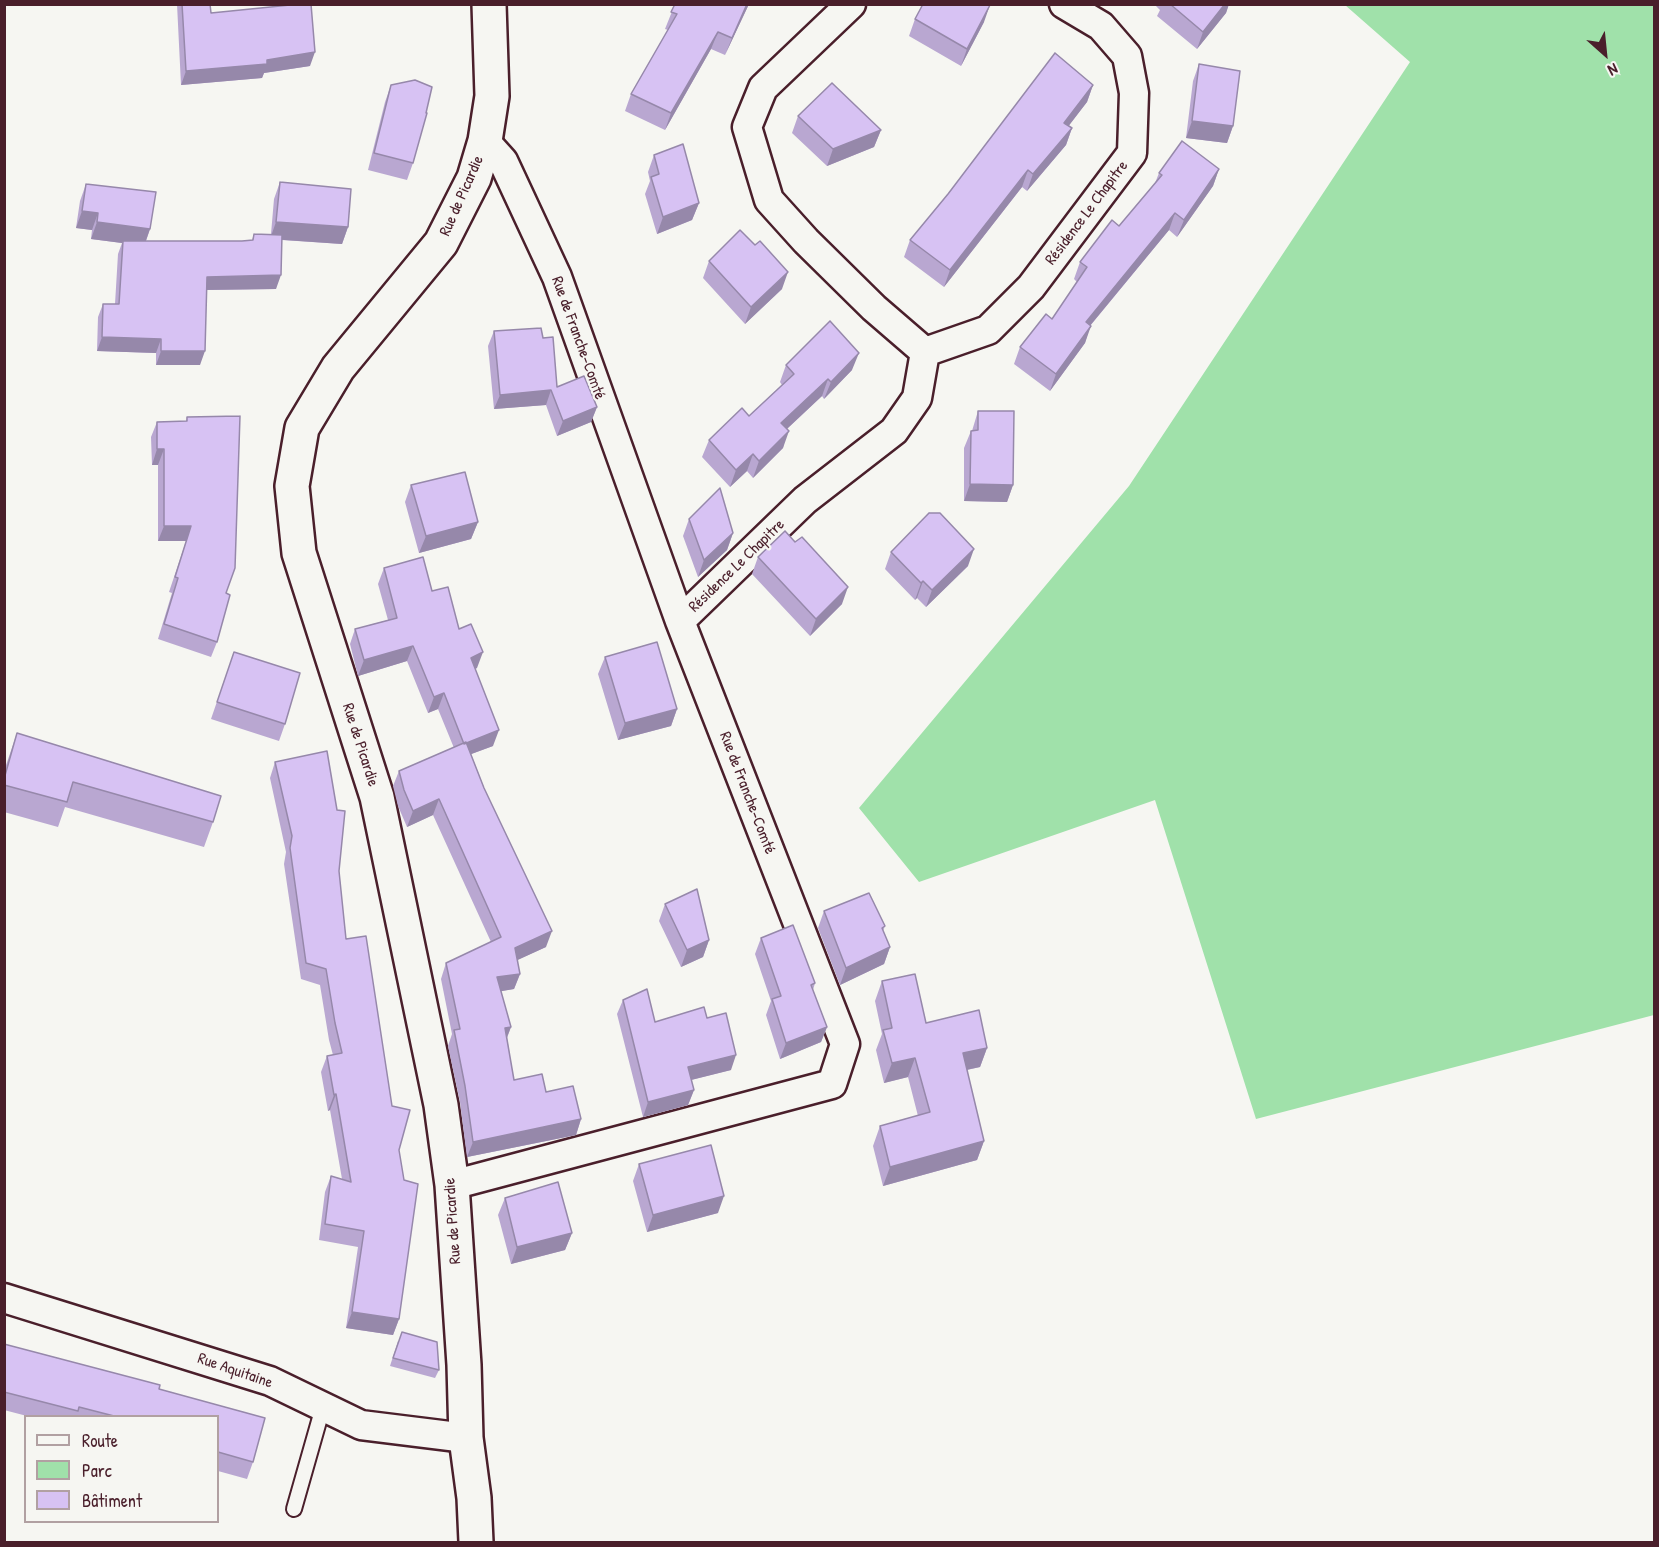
<!DOCTYPE html>
<meta charset="utf-8">
<style>
body{margin:0}
#map{position:relative;width:1659px;height:1547px;overflow:hidden;background:#f6f6f2;font-family:"Patrick Hand",sans-serif}
canvas{display:block}
.frame{position:absolute;inset:0;border:6px solid #4a1f2b;pointer-events:none}
.legend{position:absolute;left:24px;top:1415px;width:195px;height:108px;box-sizing:border-box;background:#f6f6f2;border:2px solid #b1a0a2;margin:0;padding:8px 10px;list-style:none;font-size:18px;color:#4a1f2b}
.legend li{display:flex;align-items:center;gap:12px;height:30px}
.legend b{width:30px;border:2px solid #b1a0a2}
.north{position:absolute;left:1575px;top:24px;width:60px;height:60px;-webkit-text-stroke:4px #f6f6f2;paint-order:stroke;rotate:153deg;font-size:16px;font-weight:700;line-height:24px;text-align:center;color:#4a1f2b}
.north::after{content:'';display:block;margin:auto;width:21px;height:27px;background:#4a1f2b;clip-path:polygon(50% 0,100% 100%,50% 72%,0 100%)}
</style>
<div id="map">
<canvas width="1659" height="1547"></canvas>
<div class="frame"></div>
<ul class="legend">
<li><b style="height:8px;background:#f6f6f2"></b>Route</li>
<li><b style="height:16px;background:#a0e1aa"></b>Parc</li>
<li><b style="height:16px;background:#d7c2f3"></b>Bâtiment</li>
</ul>
<div class="north">N</div>
</div>
<script>
const ctx = document.querySelector('canvas').getContext('2d');
ctx.lineJoin = 'round';
function paint(path, color) { ctx.fillStyle = color; ctx.fill(path, 'evenodd'); }
const toPath = rows => new Path2D(rows.map(r => 'M' + r).join(''));
function stroke(path, color, width, dash) { ctx.strokeStyle = color; ctx.lineWidth = width; ctx.lineCap = dash ? 'butt' : 'round'; ctx.setLineDash(dash || []); ctx.stroke(path); }
function write(font, color, halo, rows, align = 'center') {
  ctx.font = font + ' "Patrick Hand",sans-serif'; ctx.lineWidth = 4.5; ctx.setLineDash([]); ctx.textBaseline = 'middle'; ctx.strokeStyle = halo; ctx.fillStyle = color; for (const [text, x, y, turn = 0] of rows) {
    ctx.save(); ctx.translate(x, y); ctx.rotate((+turn || 0) * Math.PI / 180); ctx.textAlign = isNaN(turn) ? turn : align; if (halo) ctx.strokeText(text, 0, 0); ctx.fillText(text, 0, 0); ctx.restore();
  }
}
const green = toPath([
 [1345,5,1654,5,1654,1015,1256,1119,1155,800,919,882,859,808,1129,486,1410,62]
]);
const service = toPath([
 [294,1509,323,1407]
]);
const minor = toPath([
 [925,352,988,330,1031,287,1132,153,1134,93,1127,56,1101,26,1064,4],
 [680,621,805,500,894,431,917,398,925,352,874,308,806,241,769,200,747,127,763,88,851,4],
 [452,1185,832,1084,845,1044,680,621,557,277,503,161,485,141],
 [4,1298,270,1381,361,1425,466,1438]
]);
const tertiary = toPath([
 [476,1542,474,1498,466,1438,464,1365,452,1185,441,1105,377,797,299,553,292,486,302,428,338,368,441,243,474,178,485,141,492,96,489,4]
]);
const wall = toPath([
 [177,4,210,4,211,13,310,66,264,73,262,78,181,85],
 [675,4,749,4,725,55,711,49,665,130,625,111,631,94,668,30,665,29],
 [1154,4,1229,4,1226,13,1197,49,1157,16,1160,10],
 [915,19,984,22,961,66,909,36],
 [1199,64,1233,126,1227,143,1186,138,1193,81],
 [391,85,413,163,407,180,368,170,385,102],
 [1093,85,1087,102,1068,126,1072,128,1066,145,1027,191,1022,187,944,287,904,257,910,240],
 [798,116,881,130,874,147,827,166,792,133],
 [654,155,699,203,692,220,657,234,645,194,650,181,648,172],
 [1219,169,1213,186,1177,237,1169,230,1090,326,1085,343,1050,391,1014,364,1020,347,1052,319,1077,282,1074,279,1080,262,1119,226,1155,183,1159,173],
 [280,182,348,227,342,244,282,240,276,289,207,290,200,365,156,365,156,353,97,351,98,317,103,304,115,304,118,254,122,243,91,239,92,230,76,228,80,201,86,184,150,229,146,241,242,241,252,240,254,234,271,234,274,199],
 [709,261,782,289,745,324,703,278],
 [494,331,543,338,557,387,597,407,591,422,557,436,546,405,494,409,488,346],
 [786,365,852,370,824,399,822,396,787,429,783,448,753,478,747,471,730,487,702,457,709,440,749,416,782,385,780,382],
 [978,411,1013,485,1007,502,964,501,964,448,971,431,972,431],
 [187,417,217,642,211,657,158,639,172,593,169,592,186,541,158,541,158,465,152,465,151,437,157,422,186,421],
 [411,485,478,522,471,539,419,553,405,502],
 [689,519,733,533,727,550,698,577,683,536],
 [891,552,968,566,926,607,917,598,915,600,885,569],
 [758,557,842,604,810,636,752,574],
 [384,568,432,591,459,629,477,668,475,669,493,746,471,754,546,947,517,960,520,974,514,989,501,991,511,1027,507,1038,514,1080,546,1092,581,1119,576,1135,467,1157,460,1102,448,1046,452,1034,441,979,446,963,491,942,433,815,407,827,398,806,393,786,399,771,454,748,438,709,428,713,407,661,358,676,350,644,355,629,388,620,378,584],
 [234,652,285,724,279,741,211,719],
 [605,657,677,709,671,726,618,740,598,674],
 [17,733,213,822,204,847,65,807,58,827,4,812,4,771],
 [275,762,339,871,346,939,399,1150,399,1319,393,1335,346,1328,358,1247,319,1240,325,1192,331,1176,342,1179,330,1110,328,1111,321,1072,327,1056,333,1055,329,1040,320,985,301,979,284,864,286,852,270,778],
 [665,904,709,940,703,957,681,967,659,921],
 [824,911,885,926,883,931,890,947,884,964,840,985,818,928],
 [761,938,815,983,813,990,827,1027,821,1042,780,1059,766,1015,771,1001,755,954],
 [882,981,926,1023,987,1048,980,1067,967,1070,984,1141,977,1160,883,1186,873,1146,880,1126,918,1116,908,1077,884,1083,876,1050,882,1034,875,1001],
 [623,1000,655,1022,707,1018,731,1070,691,1080,694,1090,688,1105,643,1117,617,1014],
 [639,1164,718,1213,647,1232,633,1181],
 [505,1198,572,1233,565,1250,511,1264,498,1215],
 [398,1341,439,1370,435,1378,390,1366],
 [4,1344,160,1385,159,1389,265,1418,253,1462,247,1479,218,1471,218,1416,27,1416,4,1410]
]);
const shadedWall = toPath([
 [747,4,749,4,725,55,732,38],
 [1225,4,1229,4,1226,13,1197,49,1203,32],
 [990,5,984,22,961,66,967,49],
 [718,32,711,49,665,130,671,113],
 [315,52,310,66,264,73,262,78,181,85,186,71],
 [1093,85,1087,102,1058,140,1064,123],
 [1192,121,1233,126,1227,143,1186,138],
 [1072,128,1066,145,1027,191,1033,174],
 [881,130,874,147,827,166,833,149],
 [1219,169,1213,186,1177,237,1184,220],
 [1028,170,1022,187,944,287,950,270],
 [699,203,692,220,657,234,663,217],
 [82,211,98,213,92,230,76,228],
 [1175,213,1169,230,1079,339,1086,322],
 [97,222,150,229,144,246,123,241,122,243,91,239],
 [276,222,348,227,342,244,270,239],
 [788,272,782,289,745,324,751,307],
 [281,275,276,289,202,290,207,277],
 [1091,326,1085,343,1050,391,1056,374],
 [102,337,161,339,156,353,97,351],
 [161,351,205,351,200,365,156,365],
 [859,353,852,370,824,399,831,382],
 [828,379,822,396,775,440,781,423],
 [551,390,546,405,494,409,500,395],
 [597,407,591,422,557,436,563,421],
 [789,431,783,448,753,478,759,461],
 [157,449,164,449,158,465,152,465],
 [753,454,747,471,730,487,736,470],
 [970,484,1013,485,1007,502,964,501],
 [478,522,471,539,419,553,426,536],
 [164,526,191,526,186,541,158,541],
 [733,533,727,550,698,577,704,560],
 [974,549,968,566,926,607,932,590],
 [923,581,917,598,915,600,921,583],
 [848,587,842,604,810,636,816,619],
 [413,646,407,661,358,676,364,660],
 [483,652,477,668,465,673,471,658],
 [444,693,438,709,428,713,434,697],
 [677,709,671,726,618,740,625,723],
 [499,730,493,746,458,759,464,744],
 [439,799,433,815,407,827,413,811],
 [552,931,546,947,509,964,515,948],
 [709,940,703,957,681,967,687,950],
 [890,947,884,964,840,985,846,968],
 [520,974,514,989,491,993,497,977],
 [511,1027,505,1042,505,1028],
 [827,1027,821,1042,780,1059,786,1043],
 [987,1048,980,1067,956,1072,963,1053],
 [736,1055,731,1070,683,1082,688,1067],
 [915,1058,908,1077,884,1083,892,1063],
 [694,1090,688,1105,643,1117,648,1102],
 [336,1094,330,1110,328,1111,334,1095],
 [581,1119,576,1135,467,1157,473,1142],
 [984,1141,977,1160,883,1186,890,1167],
 [724,1196,718,1213,647,1232,653,1215],
 [572,1233,565,1250,511,1264,517,1247],
 [352,1312,399,1319,393,1335,346,1328]
]);
const building = toPath([
 [182,4,210,4,211,13,300,4,311,4,315,52,267,60,267,64,186,71,182,4],
 [675,4,747,4,732,38,718,32,671,113,631,94,677,14,671,12,675,4],
 [923,4,990,4,990,5,967,49,915,19,923,4],
 [1170,4,1225,4,1203,32,1170,4],
 [1055,53,1093,85,1064,123,1072,128,1033,174,1028,170,950,270,910,240,948,194,1055,53],
 [1199,64,1240,71,1233,126,1192,121,1199,64],
 [415,80,432,87,426,113,427,113,413,163,374,153,391,85,415,80],
 [832,83,881,130,833,149,798,116,832,83],
 [1182,141,1219,169,1184,220,1175,213,1086,322,1091,326,1056,374,1020,347,1046,314,1052,319,1087,267,1080,262,1112,220,1119,226,1162,175,1159,173,1182,141],
 [683,144,699,203,663,217,651,177,659,174,654,155,683,144],
 [280,182,351,189,348,227,276,222,280,182],
 [86,184,156,192,150,229,97,222,98,213,82,211,86,184],
 [740,230,755,245,760,241,788,272,751,307,709,261,740,230],
 [254,234,282,235,281,275,207,277,205,351,161,351,161,339,102,337,103,304,119,304,123,241,242,241,253,240,254,234],
 [830,321,859,353,831,382,828,379,781,423,789,431,759,461,753,454,736,470,709,440,742,408,749,416,794,374,786,365,830,321],
 [541,328,543,338,553,337,557,387,584,376,597,407,563,421,551,390,500,395,494,331,541,328],
 [978,411,1014,411,1013,485,970,484,971,431,978,430,978,411],
 [240,416,235,568,226,593,230,595,217,642,164,624,178,578,175,577,191,526,164,526,164,449,157,449,157,422,187,421,187,417,240,416],
 [465,472,478,522,426,536,411,485,465,472],
 [720,488,733,533,704,560,689,519,720,488],
 [929,513,940,513,974,549,932,590,923,581,921,583,891,552,929,513],
 [785,531,795,542,802,537,848,587,816,619,758,557,785,531],
 [423,557,432,591,448,587,459,629,471,624,483,652,471,658,499,730,464,744,444,693,434,697,413,646,364,660,355,629,397,618,384,568,423,557],
 [657,642,677,709,625,723,605,657,657,642],
 [234,652,300,673,285,724,217,702,234,652],
 [17,733,221,796,213,822,73,782,67,802,4,785,4,779,17,733],
 [466,742,484,788,552,931,515,948,520,974,497,977,511,1027,505,1028,514,1080,542,1074,546,1092,573,1086,581,1119,473,1142,465,1086,454,1030,460,1029,446,963,501,937,439,799,413,811,404,790,399,771,466,742],
 [327,751,337,810,345,811,339,871,346,939,366,936,392,1106,410,1110,399,1150,404,1180,418,1184,399,1319,352,1312,364,1231,325,1224,331,1176,351,1182,336,1094,334,1095,327,1056,342,1053,335,1023,326,969,306,963,290,848,292,836,275,762,327,751],
 [697,889,709,940,687,950,665,904,697,889],
 [869,893,885,926,882,928,890,947,846,968,824,911,869,893],
 [793,925,815,983,811,985,827,1027,786,1043,772,999,781,996,761,938,793,925],
 [915,974,926,1023,979,1010,987,1048,963,1053,984,1141,890,1167,880,1126,930,1112,915,1058,892,1063,883,1030,892,1028,882,981,915,974],
 [647,989,655,1022,704,1007,707,1018,726,1013,736,1055,688,1067,694,1090,648,1102,623,1000,647,989],
 [711,1145,724,1196,653,1215,639,1164,711,1145],
 [558,1182,572,1233,517,1247,505,1198,558,1182],
 [402,1332,437,1342,439,1370,393,1358,402,1332],
 [4,1344,160,1385,159,1389,265,1418,253,1462,218,1452,218,1416,114,1416,79,1407,78,1411,4,1392,4,1344]
]);
const streetNames = [
 ["Rue de Picardie",462,196,-66],
 ["Résidence Le Chapitre",1087,213,-53],
 ["Rue de Franche-Comté",578,338,70],
 ["Résidence Le Chapitre",737,566,-44],
 ["Rue de Picardie",360,745,72],
 ["Rue de Franche-Comté",747,793,69],
 ["Rue de Picardie",453,1221,-94],
 ["Rue Aquitaine",235,1371,19]
];
paint(green, '#a0e1aa');
stroke(service, '#4a1f2b', 18);
stroke(minor, '#4a1f2b', 33);
stroke(tertiary, '#4a1f2b', 38);
stroke(service, '#f6f6f2', 14);
stroke(minor, '#f6f6f2', 28);
stroke(tertiary, '#f6f6f2', 33);
paint(wall, '#b9a7d1');
paint(shadedWall, '#9688aa');
paint(building, '#d7c2f3');
stroke(building, '#9688aa', 1.5);
write('16px', '#4a1f2b', '#f6f6f2', streetNames);
</script>
